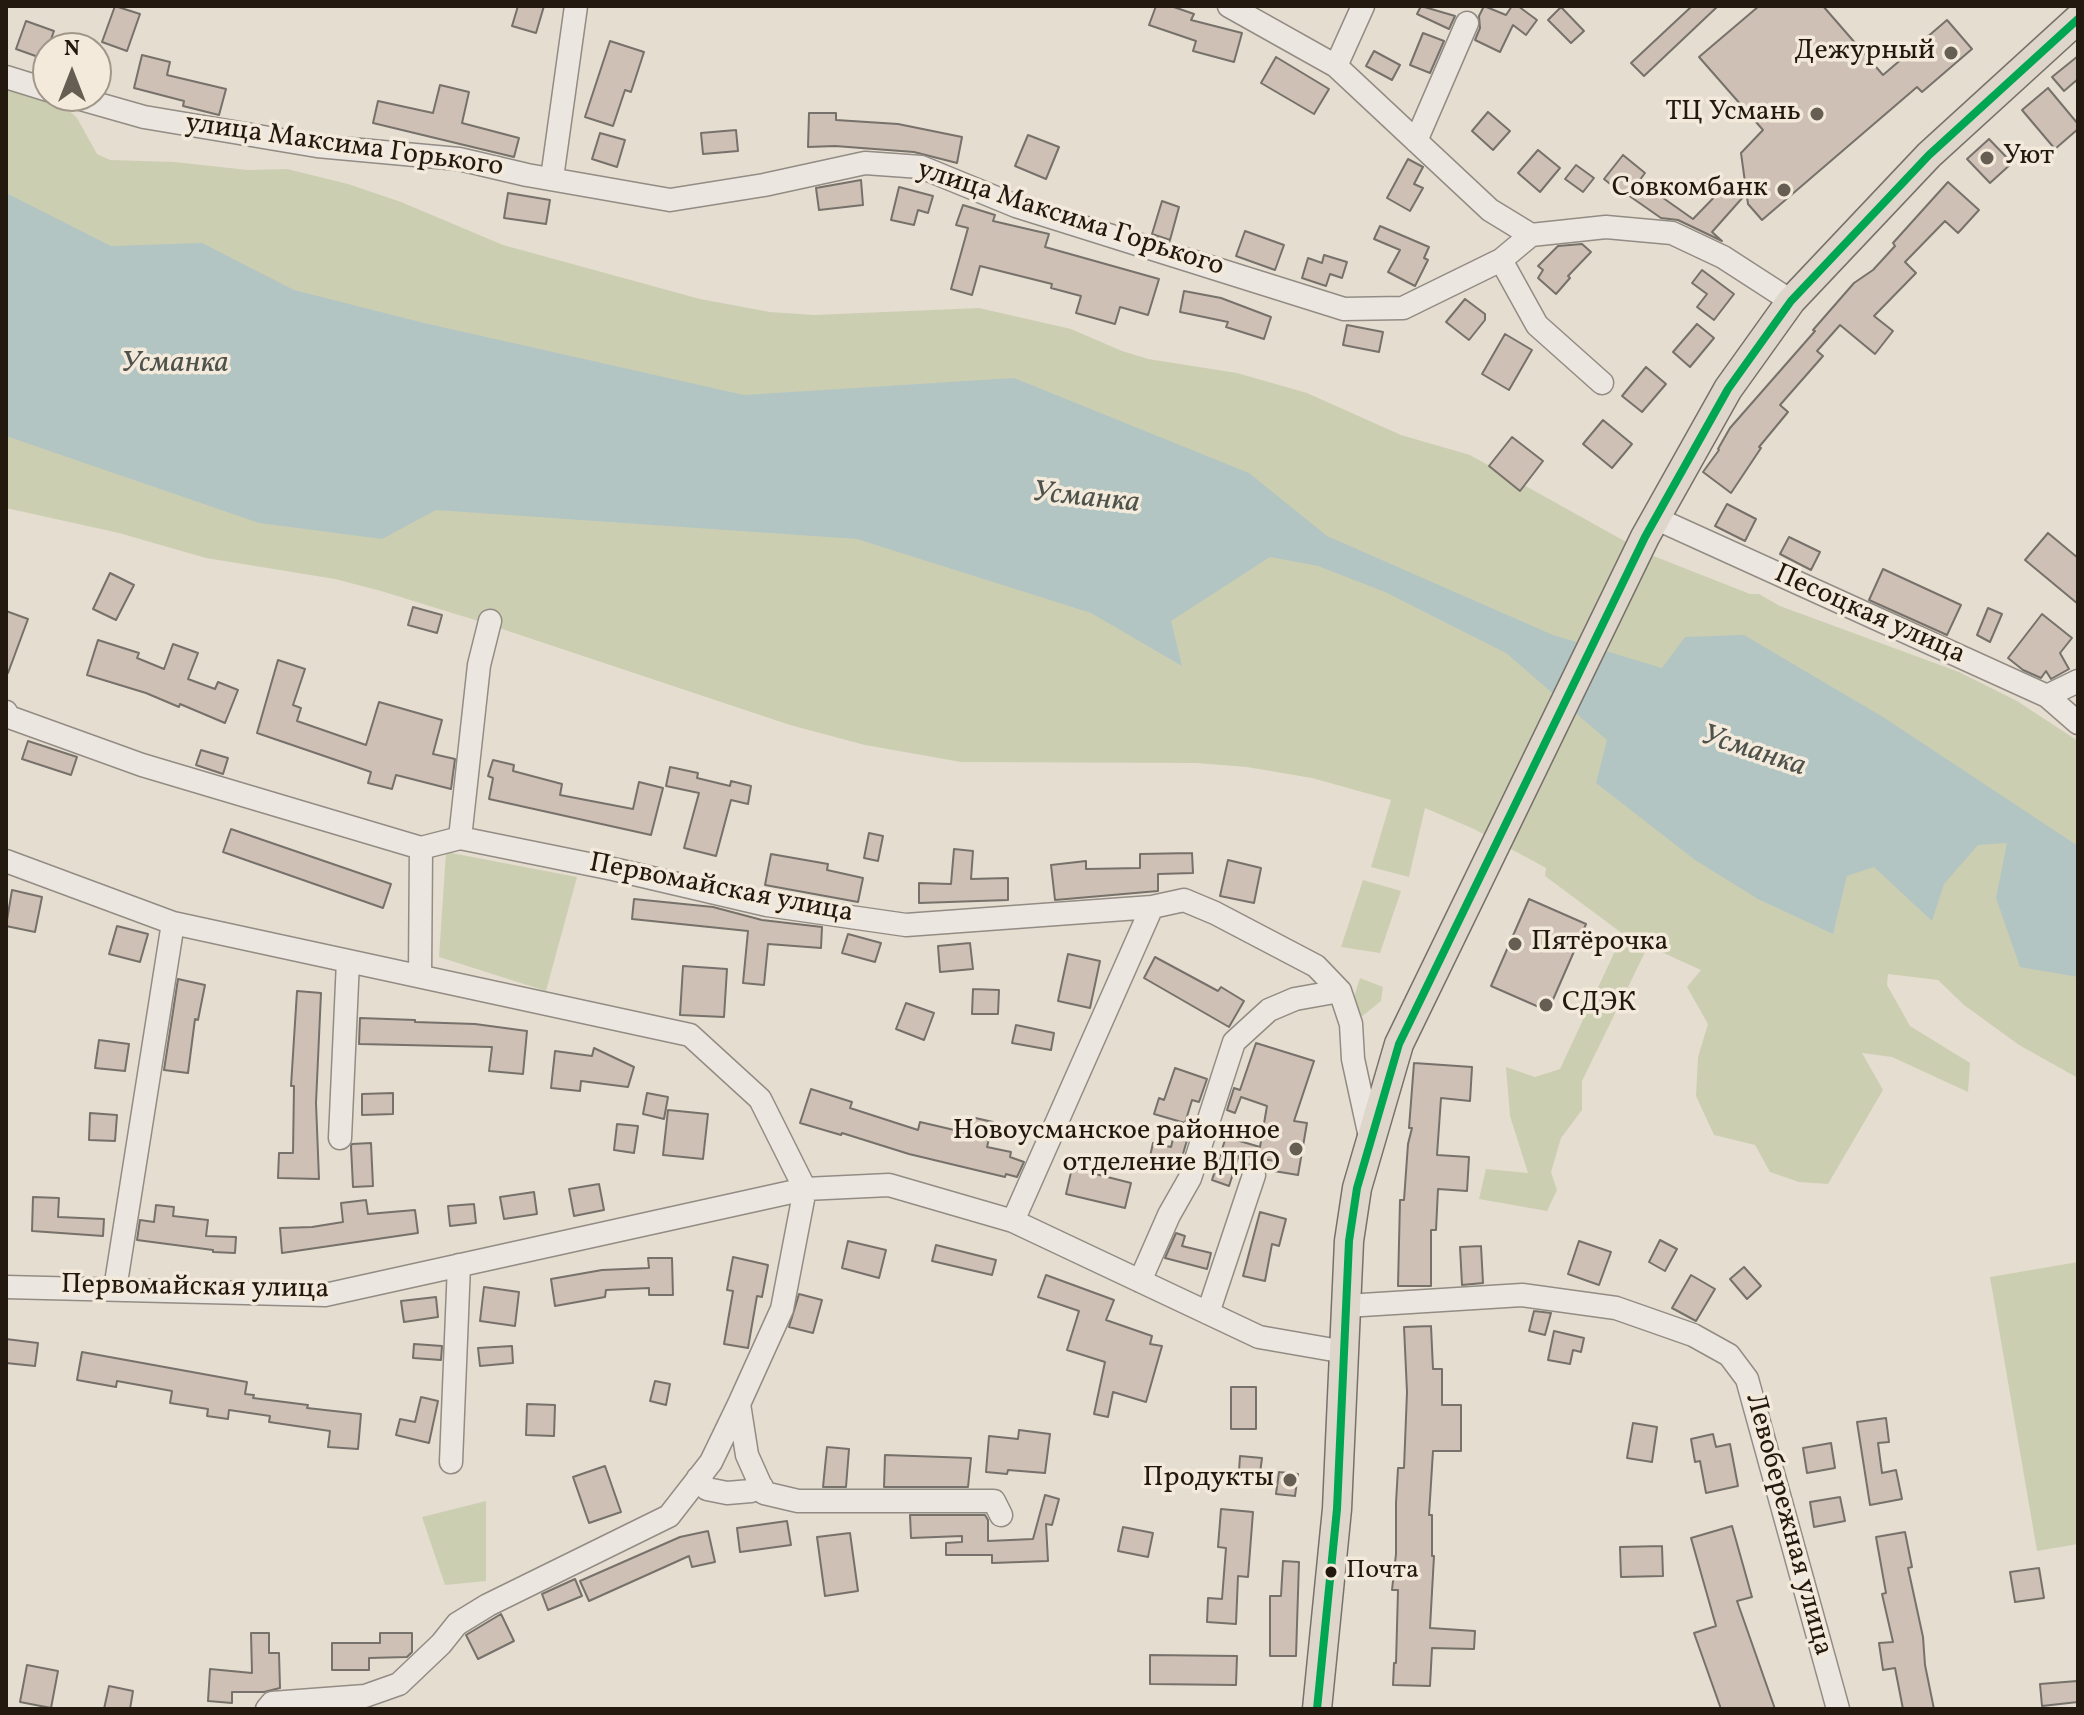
<!DOCTYPE html>
<meta charset="utf-8">
<style>
body{margin:0}
#map{position:relative;width:2084px;height:1715px;overflow:hidden;background:#e5ddd0;font-family:Vollkorn,serif}
canvas{display:block}
.frame{position:absolute;inset:0;border:8px solid #23190f;pointer-events:none}
.north{position:absolute;left:32px;top:32px;width:80px;height:80px;box-sizing:border-box;background:#f4eadb;border:2px solid #a09689;border-radius:50%;rotate:0deg;font-size:22px;font-weight:700;line-height:32px;text-align:center;color:#23190f}
.north::after{content:'';display:block;margin:auto;width:28px;height:36px;background:#675e53;clip-path:polygon(50% 0,100% 100%,50% 72%,0 100%)}
</style>
<div id="map">
<canvas width="2084" height="1715"></canvas>
<div class="frame"></div>
<div class="north">N</div>
</div>
<script>
const ctx = document.querySelector('canvas').getContext('2d');
ctx.lineJoin = 'round';
function paint(path, color) { ctx.fillStyle = color; ctx.fill(path, 'evenodd'); }
const toPath = rows => new Path2D(rows.map(r => 'M' + r).join(''));
function stroke(path, color, width, dash) { ctx.strokeStyle = color; ctx.lineWidth = width; ctx.lineCap = dash ? 'butt' : 'round'; ctx.setLineDash(dash || []); ctx.stroke(path); }
function write(font, color, halo, rows, align = 'center') {
  ctx.font = font + ' Vollkorn,serif'; ctx.lineWidth = 7; ctx.setLineDash([]); ctx.textBaseline = 'middle'; ctx.strokeStyle = halo; ctx.fillStyle = color; for (const [text, x, y, turn = 0] of rows) {
    ctx.save(); ctx.translate(x, y); ctx.rotate((+turn || 0) * Math.PI / 180); ctx.textAlign = isNaN(turn) ? turn : align; if (halo) ctx.strokeText(text, 0, 0); ctx.fillText(text, 0, 0); ctx.restore();
  }
}
const green = toPath([
 [6,79,57,99,77,118,97,154,110,160,174,162,248,170,287,169,348,184,401,202,503,245,700,299,770,312,814,315,979,308,1071,329,1122,351,1148,359,1237,373,1307,393,1401,435,1470,455,1646,553,1750,594,1759,594,1780,606,1959,672,2017,701,2078,741,2078,1078,2019,1045,1964,1005,1938,980,1888,974,1887,985,1910,1026,1970,1063,1968,1092,1892,1057,1862,1053,1883,1090,1828,1184,1799,1182,1770,1172,1755,1145,1714,1135,1696,1096,1698,1057,1708,1024,1687,987,1701,970,1648,946,1582,1081,1582,1110,1561,1138,1551,1172,1557,1190,1547,1211,1479,1199,1486,1169,1528,1173,1510,1116,1506,1067,1535,1077,1560,1069,1623,934,1545,876,1546,868,1474,829,1425,808,1409,877,1371,867,1391,800,1312,778,1247,767,1196,763,961,762,865,745,790,725,475,620,381,591,335,579,206,558,119,533,6,508],
 [446,852,577,877,546,991,439,957],
 [1363,880,1401,891,1380,953,1341,947],
 [1360,978,1383,987,1381,1001,1360,1018,1354,997],
 [2078,1262,2078,1544,2037,1551,1990,1277],
 [486,1501,486,1581,445,1585,422,1517]
]);
const water = toPath([
 [6,193,111,246,202,243,294,290,424,323,744,395,1014,378,1249,473,1327,536,1553,635,1662,668,1685,637,1744,635,1883,717,2078,846,2078,977,2020,967,1996,898,2007,843,1978,845,1944,884,1932,921,1874,867,1847,876,1833,934,1758,899,1695,860,1596,783,1607,740,1506,653,1385,592,1318,566,1270,557,1171,621,1182,666,1091,613,857,539,436,510,382,539,259,523,6,436]
]);
const building = toPath([
 [115,6,140,14,127,51,102,42,115,6],
 [518,6,544,6,536,33,512,26,518,6],
 [1156,6,1171,6,1194,14,1191,20,1242,33,1234,62,1193,51,1196,41,1149,25,1156,6],
 [1421,6,1455,16,1449,29,1417,14,1421,6],
 [1484,6,1506,15,1512,6,1518,6,1537,20,1526,35,1513,25,1500,52,1475,40,1480,28,1479,16,1484,6],
 [1692,6,1718,6,1644,76,1631,63,1692,6],
 [1759,6,1823,6,1883,75,1947,20,1972,49,1922,92,1917,87,1762,220,1748,204,1741,153,1763,130,1699,57,1759,6],
 [1561,7,1584,31,1571,43,1548,20,1561,7],
 [26,21,54,31,44,59,16,49,26,21],
 [1423,33,1444,41,1430,73,1410,65,1423,33],
 [610,41,644,52,631,92,625,90,613,126,585,117,610,41],
 [1374,51,1400,65,1392,80,1366,66,1374,51],
 [142,55,170,62,167,75,226,89,219,115,183,106,184,101,134,88,142,55],
 [2078,56,2078,79,2064,91,2052,77,2078,56],
 [1276,57,1329,89,1314,114,1261,83,1276,57],
 [440,85,469,92,462,123,519,138,514,157,373,123,378,101,433,113,440,85],
 [2048,88,2078,124,2078,129,2055,149,2022,110,2048,88],
 [1488,112,1510,131,1493,150,1472,131,1488,112],
 [809,113,836,113,836,120,898,124,962,137,957,163,914,152,835,146,808,147,809,113],
 [736,130,738,151,703,154,701,133,736,130],
 [600,133,625,140,617,167,592,159,600,133],
 [1028,135,1059,147,1046,179,1015,166,1028,135],
 [1989,139,2012,163,1990,183,1967,159,1989,139],
 [1538,150,1560,168,1540,192,1518,173,1538,150],
 [1623,155,1645,173,1639,181,1693,219,1726,185,1744,196,1712,232,1722,241,1678,220,1661,218,1628,195,1626,197,1604,179,1623,155],
 [1408,159,1423,167,1414,184,1423,188,1410,211,1387,198,1408,159],
 [1576,165,1594,178,1583,192,1565,179,1576,165],
 [861,180,863,205,819,210,816,188,861,180],
 [1948,182,1979,210,1958,233,1945,221,1905,262,1916,273,1874,316,1893,331,1875,354,1840,325,1817,351,1823,356,1780,405,1788,412,1759,447,1761,448,1731,493,1703,472,1719,450,1718,449,1730,428,1815,331,1813,330,1854,283,1873,270,1895,246,1893,243,1948,182],
 [899,187,933,196,928,213,918,210,914,225,891,220,899,187],
 [508,193,550,200,546,224,504,218,508,193],
 [1162,201,1179,207,1170,240,1152,234,1162,201],
 [963,205,995,215,993,221,1049,234,1045,247,1159,279,1148,315,1120,307,1115,324,1076,313,1081,296,1051,288,1052,284,980,266,972,295,951,289,968,228,956,225,963,205],
 [1380,226,1429,247,1424,258,1428,260,1415,286,1388,272,1400,250,1374,239,1380,226],
 [1245,231,1284,245,1275,270,1236,256,1245,231],
 [1582,244,1591,252,1568,276,1570,278,1556,294,1538,278,1543,270,1538,266,1558,246,1582,244],
 [1324,255,1347,262,1342,278,1330,274,1326,286,1302,278,1308,258,1322,263,1324,255],
 [1702,270,1734,294,1714,320,1697,307,1707,294,1692,283,1702,270],
 [1184,291,1221,298,1271,317,1264,339,1226,327,1228,322,1180,312,1184,291],
 [1465,299,1485,314,1485,320,1469,340,1446,322,1465,299],
 [1697,324,1714,338,1690,367,1673,352,1697,324],
 [1347,325,1383,332,1379,352,1343,345,1347,325],
 [1505,334,1532,350,1509,390,1482,374,1505,334],
 [1646,367,1666,384,1642,412,1622,396,1646,367],
 [1603,420,1632,444,1612,468,1583,444,1603,420],
 [1512,437,1543,461,1520,491,1489,466,1512,437],
 [1727,504,1756,519,1745,541,1715,526,1727,504],
 [2048,533,2078,558,2078,604,2025,560,2048,533],
 [1789,537,1820,552,1811,570,1780,554,1789,537],
 [1883,569,1961,605,1947,635,1869,600,1883,569],
 [110,573,134,585,116,620,93,609,110,573],
 [413,607,442,615,437,633,408,625,413,607],
 [1988,608,2002,614,1990,642,1977,635,1988,608],
 [6,611,28,619,8,673,6,672,6,611],
 [2042,614,2072,638,2060,653,2069,669,2051,679,2046,671,2041,678,2023,670,2008,658,2042,614],
 [98,640,139,653,137,658,164,669,173,644,198,653,188,679,215,689,218,682,238,690,225,723,180,704,179,707,146,693,87,675,98,640],
 [278,660,305,669,293,705,301,708,297,721,366,745,379,702,442,720,433,754,455,759,451,789,396,775,392,789,368,783,371,772,257,733,278,660],
 [28,741,77,757,71,775,22,759,28,741],
 [201,750,228,758,223,774,196,765,201,750],
 [493,760,514,765,513,771,562,784,560,795,633,809,639,782,663,788,651,835,489,799,493,778,488,776,493,760],
 [670,767,698,773,697,778,730,786,731,781,751,786,748,804,731,800,716,856,684,848,699,793,666,786,670,767],
 [231,829,391,884,383,908,223,852,231,829],
 [869,833,883,836,878,861,864,858,869,833],
 [954,849,973,851,971,879,1008,878,1008,900,919,903,919,883,951,884,954,849],
 [1192,853,1193,873,1158,874,1158,891,1055,900,1051,865,1086,861,1086,869,1140,868,1140,854,1192,853],
 [771,854,828,864,827,870,863,878,858,902,765,885,771,854],
 [1228,860,1261,868,1254,903,1220,896,1228,860],
 [12,890,42,897,35,932,6,926,12,890],
 [634,899,713,907,762,920,822,927,821,948,768,944,764,985,743,983,748,931,632,919,634,899],
 [1529,899,1586,924,1548,1011,1491,986,1529,899],
 [117,926,148,934,140,962,109,954,117,926],
 [848,934,881,943,875,962,842,953,848,934],
 [970,943,973,969,940,972,938,946,970,943],
 [1068,954,1100,961,1090,1008,1058,1001,1068,954],
 [1155,957,1218,991,1221,987,1244,1001,1229,1027,1144,978,1155,957],
 [683,966,727,969,724,1017,680,1015,683,966],
 [178,979,205,985,198,1020,195,1019,188,1073,164,1070,178,979],
 [973,989,999,990,998,1014,972,1014,973,989],
 [297,991,321,993,316,1103,319,1179,278,1178,279,1153,293,1153,294,1086,291,1086,297,991],
 [906,1003,934,1013,924,1040,896,1029,906,1003],
 [360,1018,415,1020,415,1022,475,1024,527,1031,523,1074,489,1071,492,1047,359,1044,360,1018],
 [1016,1025,1054,1033,1051,1050,1012,1043,1016,1025],
 [99,1040,129,1044,125,1071,95,1068,99,1040],
 [1256,1043,1314,1061,1294,1121,1307,1123,1298,1175,1274,1171,1275,1161,1239,1155,1229,1186,1212,1180,1226,1137,1260,1147,1267,1106,1241,1097,1235,1113,1227,1110,1234,1088,1240,1090,1256,1043],
 [594,1048,634,1067,628,1087,581,1081,580,1091,551,1088,555,1051,592,1056,594,1048],
 [1414,1063,1472,1067,1470,1101,1441,1098,1437,1155,1469,1157,1467,1191,1438,1189,1436,1230,1431,1230,1431,1286,1398,1286,1400,1200,1404,1200,1408,1144,1412,1128,1409,1128,1414,1063],
 [1175,1068,1207,1079,1199,1102,1192,1100,1185,1123,1154,1114,1159,1098,1164,1100,1175,1068],
 [811,1089,852,1102,850,1108,918,1130,920,1122,967,1133,971,1117,993,1122,987,1147,1011,1152,1010,1157,1024,1162,1017,1177,1006,1174,1005,1177,909,1154,842,1133,841,1135,800,1123,811,1089],
 [393,1093,393,1114,362,1115,362,1094,393,1093],
 [647,1093,668,1097,664,1119,643,1114,647,1093],
 [668,1110,708,1114,703,1159,663,1155,668,1110],
 [90,1113,117,1115,115,1141,89,1140,90,1113],
 [617,1124,638,1126,634,1153,614,1150,617,1124],
 [1174,1135,1188,1137,1179,1167,1149,1161,1153,1143,1171,1147,1174,1135],
 [371,1143,373,1186,353,1187,351,1146,352,1144,371,1143],
 [1072,1168,1131,1183,1125,1208,1066,1194,1072,1168],
 [599,1184,604,1210,574,1216,569,1189,599,1184],
 [534,1192,537,1214,504,1219,500,1197,534,1192],
 [33,1197,59,1198,58,1217,104,1219,103,1236,32,1231,33,1197],
 [366,1200,368,1214,415,1210,418,1233,282,1253,280,1228,312,1227,343,1222,341,1203,366,1200],
 [474,1204,476,1223,450,1226,448,1206,474,1204],
 [156,1205,174,1207,173,1216,208,1220,206,1236,236,1237,235,1253,213,1252,213,1250,137,1240,140,1220,154,1222,156,1205],
 [1260,1212,1286,1219,1279,1246,1272,1244,1265,1281,1243,1276,1260,1212],
 [1176,1233,1185,1236,1182,1246,1211,1253,1207,1269,1165,1258,1176,1233],
 [1660,1240,1677,1249,1665,1271,1649,1262,1660,1240],
 [848,1241,886,1250,879,1278,842,1268,848,1241],
 [1579,1241,1611,1252,1599,1285,1568,1274,1579,1241],
 [936,1245,996,1260,992,1275,932,1261,936,1245],
 [1481,1246,1483,1283,1462,1285,1460,1247,1481,1246],
 [733,1257,768,1265,762,1297,757,1296,748,1348,724,1344,733,1291,727,1290,733,1257],
 [648,1258,672,1258,673,1295,649,1295,649,1288,606,1290,605,1297,555,1306,551,1279,602,1270,649,1268,648,1258],
 [1744,1267,1761,1286,1747,1299,1730,1279,1744,1267],
 [1046,1275,1114,1300,1106,1320,1152,1336,1150,1344,1162,1346,1146,1402,1113,1392,1108,1417,1094,1414,1105,1362,1067,1350,1079,1311,1038,1297,1046,1275],
 [1691,1275,1715,1289,1696,1321,1672,1308,1691,1275],
 [484,1287,519,1292,515,1326,480,1321,484,1287],
 [799,1294,822,1300,813,1333,789,1327,799,1294],
 [436,1297,438,1317,404,1322,401,1301,436,1297],
 [1534,1311,1551,1313,1545,1335,1529,1331,1534,1311],
 [1431,1326,1433,1369,1442,1369,1442,1405,1461,1405,1461,1451,1433,1451,1429,1515,1432,1515,1432,1556,1434,1556,1430,1628,1475,1631,1474,1649,1432,1648,1430,1686,1393,1685,1394,1663,1396,1663,1398,1590,1392,1590,1396,1554,1396,1503,1398,1468,1404,1468,1407,1392,1404,1327,1431,1326],
 [1554,1331,1584,1338,1581,1352,1573,1350,1570,1364,1548,1360,1554,1331],
 [6,1339,38,1343,35,1366,6,1363,6,1339],
 [414,1344,442,1346,441,1360,413,1358,414,1344],
 [512,1346,513,1363,480,1366,478,1348,512,1346],
 [82,1352,247,1382,245,1394,254,1395,253,1398,308,1405,307,1408,361,1414,358,1449,328,1447,330,1431,269,1422,270,1416,229,1410,228,1419,207,1416,208,1409,170,1403,172,1391,117,1381,116,1387,77,1380,82,1352],
 [655,1381,670,1384,666,1405,650,1401,655,1381],
 [1231,1387,1256,1387,1256,1429,1231,1429,1231,1387],
 [421,1397,438,1401,429,1443,396,1435,400,1419,415,1422,421,1397],
 [527,1404,555,1405,554,1436,526,1435,527,1404],
 [1886,1418,1889,1442,1878,1443,1882,1473,1896,1470,1902,1499,1870,1505,1857,1422,1886,1418],
 [1633,1423,1657,1427,1652,1462,1627,1458,1633,1423],
 [1019,1430,1050,1434,1045,1473,1008,1470,1007,1474,986,1472,989,1436,1018,1439,1019,1430],
 [1713,1434,1716,1447,1730,1444,1738,1486,1706,1493,1700,1461,1695,1462,1691,1439,1713,1434],
 [1831,1443,1835,1468,1807,1473,1803,1448,1831,1443],
 [827,1447,849,1449,846,1487,823,1487,827,1447],
 [885,1455,971,1458,968,1487,884,1487,885,1455],
 [1240,1456,1262,1458,1260,1473,1239,1471,1240,1456],
 [605,1466,621,1512,589,1523,573,1477,605,1466],
 [1279,1472,1298,1474,1295,1496,1276,1494,1279,1472],
 [1045,1495,1059,1499,1052,1525,1046,1524,1048,1561,992,1563,992,1555,946,1555,946,1543,962,1542,962,1536,911,1538,910,1515,985,1515,988,1520,988,1541,1033,1539,1045,1495],
 [1840,1497,1845,1521,1814,1527,1810,1502,1840,1497],
 [1221,1509,1253,1512,1248,1577,1238,1576,1236,1624,1207,1622,1208,1598,1222,1599,1226,1548,1218,1547,1221,1509],
 [787,1521,791,1545,740,1552,737,1528,787,1521],
 [1732,1526,1752,1597,1737,1601,1775,1709,1721,1709,1694,1633,1716,1626,1691,1538,1732,1526],
 [1123,1527,1153,1533,1148,1557,1118,1551,1123,1527],
 [708,1531,715,1562,692,1567,689,1556,589,1601,580,1581,680,1537,708,1531],
 [1905,1532,1912,1567,1908,1568,1923,1637,1925,1665,1934,1709,1903,1709,1895,1668,1883,1670,1879,1643,1893,1642,1882,1594,1886,1593,1876,1537,1905,1532],
 [850,1533,858,1591,825,1596,817,1537,850,1533],
 [1662,1546,1663,1576,1621,1577,1620,1547,1662,1546],
 [1283,1561,1299,1562,1296,1656,1270,1656,1270,1596,1281,1596,1283,1561],
 [2039,1568,2044,1598,2015,1602,2010,1572,2039,1568],
 [575,1579,582,1596,548,1610,542,1594,575,1579],
 [501,1614,514,1641,478,1659,466,1635,501,1614],
 [251,1633,269,1633,269,1653,279,1653,280,1688,264,1692,232,1692,232,1703,208,1701,210,1669,252,1673,251,1633],
 [380,1633,412,1633,412,1652,407,1657,369,1658,369,1670,332,1670,332,1643,380,1643,380,1633],
 [1150,1655,1237,1656,1236,1685,1150,1684,1150,1655],
 [27,1665,58,1671,51,1708,20,1702,27,1665],
 [2077,1681,2078,1702,2042,1706,2040,1684,2077,1681],
 [109,1686,133,1691,130,1709,104,1709,109,1686]
]);
const minor = toPath([
 [1229,6,1336,66,1490,210,1531,235,1606,227,1672,233,1723,257,1791,301],
 [1336,66,1363,6],
 [6,77,48,90],
 [70,96,144,117,317,146,459,159,527,175,670,200,764,185,865,163,921,167,1016,206,1344,309,1403,308,1501,260,1531,235],
 [1416,141,1467,23],
 [552,178,576,6],
 [1501,260,1537,325,1602,383],
 [1655,518,2047,696,2078,723],
 [2047,696,2078,681],
 [6,712,9,717,142,765,421,848],
 [460,838,479,665,490,621],
 [6,861,173,923,690,1035,760,1099,805,1189,782,1309,739,1404,747,1455,764,1493,798,1501,994,1501,1001,1515],
 [420,976,421,848,460,838,613,869,767,905,906,925,1152,907],
 [340,1138,348,961],
 [1013,1221,1152,907,1184,900,1215,913,1316,966,1340,991,1351,1024,1353,1059,1370,1137],
 [1140,1281,1169,1215,1190,1178,1234,1042,1269,1010,1295,999,1340,991],
 [6,1287,325,1295,805,1189,889,1185,1013,1221,1259,1337,1345,1352],
 [115,1289,173,923],
 [1346,1306,1522,1295,1616,1308,1693,1335,1729,1355,1747,1379,1838,1709],
 [1208,1313,1254,1175],
 [451,1462,459,1265],
 [698,1478,707,1489,727,1493,751,1491,762,1487],
 [267,1709,272,1703,365,1696,399,1684,441,1644,457,1624,488,1605,669,1516,711,1462,739,1404]
]);
const major = toPath([
 [1317,1709,1337,1509,1349,1241,1357,1188,1399,1044,1645,537,1728,389,1791,301,1929,155,2078,19]
]);
const bus1 = toPath([
 [1317,1709,1337,1509,1349,1241,1357,1188,1399,1044,1645,537,1728,389,1791,301,1929,155,2078,19]
]);
const markers = [
 [1951,53,8,"#675e53"],
 [1817,114,8,"#675e53"],
 [1987,158,8,"#675e53"],
 [1784,190,8,"#675e53"],
 [1515,944,8,"#675e53"],
 [1546,1005,8,"#675e53"],
 [1296,1149,8,"#675e53"],
 [1290,1480,8,"#675e53"],
 [1331,1572,7,"#23190f"]
];
const busNames = [
 ["Почта",1346,1572]
];
const poiNames = [
 ["Дежурный",1935,53],
 ["ТЦ Усмань",1801,114],
 ["Уют",2003,158,"left"],
 ["Совкомбанк",1768,190],
 ["Пятёрочка",1531,944,"left"],
 ["СДЭК",1562,1005,"left"],
 ["Новоусманское районное",1280,1133],
 ["отделение ВДПО",1280,1165],
 ["Продукты",1274,1480]
];
const streetNames = [
 ["улица Максима Горького",344,147,8],
 ["улица Максима Горького",1070,220,18],
 ["Песоцкая улица",1869,616,24],
 ["Первомайская улица",721,890,11],
 ["Первомайская улица",195,1289,1],
 ["Левобережная улица",1787,1525,75]
];
const waterNames = [
 ["Усманка",175,365],
 ["Усманка",1086,500,6],
 ["Усманка",1753,753,18]
];
paint(green, '#ccceb1');
paint(water, '#b2c5c3');
paint(building, '#cec0b4');
stroke(building, '#76716a', 2);
stroke(minor, '#928c84', 25);
stroke(major, '#76716a', 31);
stroke(minor, '#ebe6e0', 22);
stroke(major, '#ded6cb', 28);
stroke(bus1, '#00a651', 8);
for (const [x, y, r, color] of markers) { const dot = new Path2D(); dot.arc(x, y, r, 0, 2 * Math.PI); ctx.fillStyle = color; ctx.fill(dot); stroke(dot, '#f4eadb', 3); }
write('26px', '#23190f', '#f4eadb', busNames, 'left');
write('28px', '#23190f', '#f4eadb', poiNames, 'right');
write('28px', '#23190f', '#f4eadb', streetNames);
write('italic 30px', '#4d524c', '#f4eadb', waterNames);
</script>
